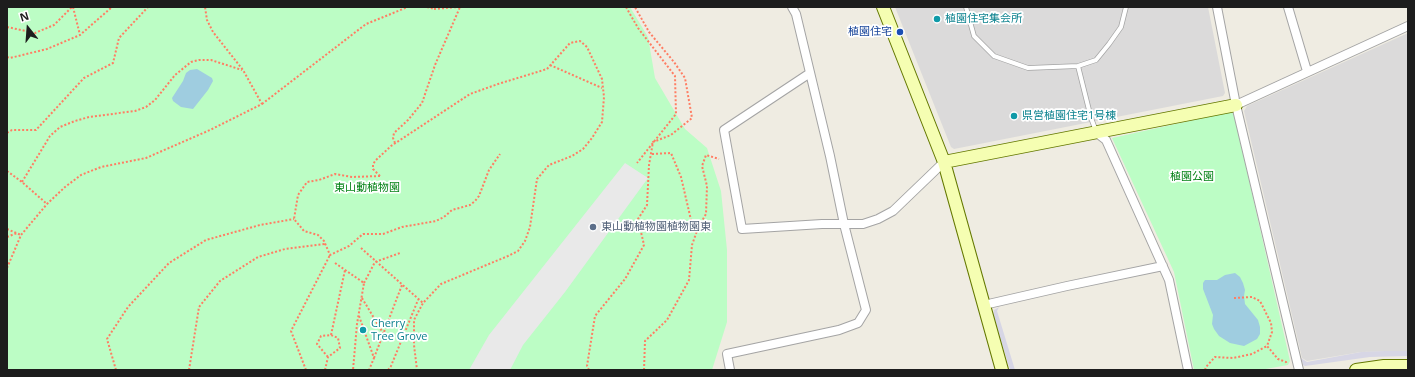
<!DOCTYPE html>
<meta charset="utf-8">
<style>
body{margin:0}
#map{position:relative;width:1415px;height:377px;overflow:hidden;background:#efece2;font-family:"Open Sans",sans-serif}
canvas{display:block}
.frame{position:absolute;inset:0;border:8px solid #1d1d1d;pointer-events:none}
.north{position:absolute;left:8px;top:8px;width:40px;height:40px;-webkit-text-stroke:3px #fff;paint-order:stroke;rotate:343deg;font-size:11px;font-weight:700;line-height:16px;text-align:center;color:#1d1d1d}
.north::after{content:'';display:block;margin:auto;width:14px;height:18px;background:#1d1d1d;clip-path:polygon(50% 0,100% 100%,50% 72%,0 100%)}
</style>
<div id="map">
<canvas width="1415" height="377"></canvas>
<div class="frame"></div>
<div class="north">N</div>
</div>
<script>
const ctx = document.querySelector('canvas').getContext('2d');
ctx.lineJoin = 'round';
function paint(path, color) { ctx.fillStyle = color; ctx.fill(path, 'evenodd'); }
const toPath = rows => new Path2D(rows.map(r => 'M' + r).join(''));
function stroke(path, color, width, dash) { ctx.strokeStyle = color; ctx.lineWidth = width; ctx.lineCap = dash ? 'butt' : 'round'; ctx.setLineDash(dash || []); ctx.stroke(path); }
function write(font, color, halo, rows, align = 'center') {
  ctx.font = font + ' "Open Sans","Noto Sans JP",sans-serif'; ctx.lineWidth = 3.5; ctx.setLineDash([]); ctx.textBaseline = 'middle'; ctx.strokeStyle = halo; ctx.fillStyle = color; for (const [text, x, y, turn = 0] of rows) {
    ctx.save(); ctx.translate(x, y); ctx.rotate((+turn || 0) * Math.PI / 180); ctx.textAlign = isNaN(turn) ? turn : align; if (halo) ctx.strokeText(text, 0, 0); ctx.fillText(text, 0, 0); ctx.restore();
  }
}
const residential = toPath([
 [895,7,1208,7,1225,93,1223,96,954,149,951,147],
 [1408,33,1408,351,1361,352,1307,361,1302,358,1244,111,1247,106]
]);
const park = toPath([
 [7,7,630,7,648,37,655,78,685,129,707,148,721,191,727,250,727,322,712,370,7,370],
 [1230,112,1234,114,1290,361,1288,365,1260,370,1194,370,1174,272,1112,138]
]);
const parking = toPath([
 [625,163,648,178,565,292,523,345,510,370,469,370,489,335]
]);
const plaza = toPath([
 [999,307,997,311,1015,370,1010,370,993,315,994,310],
 [1385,351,1408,351,1408,356,1370,357,1305,366,1303,365,1301,358,1307,362,1361,352]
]);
const water = toPath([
 [197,69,212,78,213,81,208,90,193,109,181,107,173,101,172,98,183,81,186,73,190,70],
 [1235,273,1240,277,1243,283,1245,290,1244,296,1245,304,1258,320,1260,327,1260,334,1257,339,1244,346,1230,343,1219,336,1214,329,1212,324,1213,315,1203,289,1203,283,1205,280,1217,280,1225,275]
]);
const path = toPath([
 [73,7,80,35],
 [427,7,434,9,435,7],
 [626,7,638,28,675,76,676,114,637,163],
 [434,9,458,7],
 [7,27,35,33,54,25,72,7],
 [7,57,10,58,47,49,80,35,112,7],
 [550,65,602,88],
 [262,104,366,24,408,7],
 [7,133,12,130,36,130,84,78,113,63,119,38,148,7],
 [395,143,393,138,394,133,408,120,422,103,435,65,460,7],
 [652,154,671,153,681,177,691,220,698,228],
 [7,171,22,182,47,204],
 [380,176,373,169,373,164,376,160,391,146,470,94,498,84,547,69,570,43,580,41,587,47,602,79,604,97,602,122,592,138,583,149,572,156,549,165,537,179,530,227,525,241,518,251,508,256,441,284,423,303,414,320,414,345,417,370],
 [380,176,352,177,335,174,319,180,307,182,298,195,294,219,304,231,318,235,324,241,330,255,349,246,363,234,383,234,402,227,436,221,444,217,452,210,470,205,475,201,479,196,489,170,500,154],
 [22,182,50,136,60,127,75,121,89,117,135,111,146,107,155,100,175,75,191,62,199,60,211,60,242,70],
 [7,229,21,235],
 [7,237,17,233],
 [361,248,423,303],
 [335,263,364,283,357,324,353,370],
 [7,268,21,235,47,204,65,187,81,175,101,167,146,158,210,130,262,104,243,70,213,32,207,20,205,7],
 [364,283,375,262,400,253],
 [362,298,383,333],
 [1234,298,1252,297,1260,301,1271,323,1272,332,1267,346,1278,359,1286,362,1287,364],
 [359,316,374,358,369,370],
 [331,335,345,270],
 [374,358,402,285],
 [116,370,107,339,128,307,169,263,206,240,260,225,294,219],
 [189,370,199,307,220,281,258,257,285,249,325,244],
 [306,370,291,331,330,255],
 [325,370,328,357,340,348,338,338,331,335,321,336,317,344,328,357],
 [388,370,391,366,418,300],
 [589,370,587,366,595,316,625,279,644,245,638,219,647,205,649,165,653,142,671,135,692,118,685,78,674,62,649,32,635,7],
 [644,370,645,341,667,320,689,280,692,245,698,228,706,214,707,186,702,166,706,155,719,159],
 [1205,370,1206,367,1215,357,1233,358,1252,354,1267,346]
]);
const lane = toPath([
 [966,7,974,36,994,56,1028,68,1078,66],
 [1096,131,1091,118,1078,66,1096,60,1109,44,1121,27,1126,7]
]);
const street = toPath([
 [1217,7,1236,105,1299,370],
 [1288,7,1307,71],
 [810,73,724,130,742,229,822,224,863,224,878,219,893,211,944,162],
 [1236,105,1408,26],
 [1097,133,1106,140,1169,280,1188,370],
 [984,305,1067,286,1163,266],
 [730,370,727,354,839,330,858,323,866,310,844,224,830,156,796,14,792,7]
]);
const secondary = toPath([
 [883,7,944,162,1002,370],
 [944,162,1236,105],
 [1356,370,1384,366,1408,366]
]);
const markers = [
 [937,19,4,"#0f9aa8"],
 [900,32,4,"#1a4fb4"],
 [1014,116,4,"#0f9aa8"],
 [593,227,4,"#5c6f8a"],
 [363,330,4,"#0f9aa8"]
];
const cultureNames = [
 ["植園住宅集会所",945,19],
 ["県営植園住宅1号棟",1022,116],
 ["Cherry",371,324],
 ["Tree Grove",371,337]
];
const transitNames = [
 ["植園住宅",892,32]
];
const parkNames = [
 ["植園公園",1192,177],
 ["東山動植物園",367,188]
];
const serviceNames = [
 ["東山動植物園植物園東",601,227]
];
paint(residential, '#dbdada');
paint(park, '#bcfdc5');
paint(parking, '#e9e9e9');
paint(plaza, '#d7d6e5');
paint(water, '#9fcde0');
stroke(lane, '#a4a4a4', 5.5);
stroke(street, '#a4a4a4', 10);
stroke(secondary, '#647800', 14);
stroke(path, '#ff7d63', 2, [2, 2]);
stroke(lane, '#fff', 4);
stroke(street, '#fff', 8);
stroke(secondary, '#f5feb2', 12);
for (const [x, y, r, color] of markers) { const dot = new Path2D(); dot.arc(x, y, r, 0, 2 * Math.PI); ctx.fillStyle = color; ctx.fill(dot); stroke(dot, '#fff', 1.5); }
write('11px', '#0d838f', '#fff', cultureNames, 'left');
write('11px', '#164399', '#fff', transitNames, 'right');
write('11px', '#048216', '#fff', parkNames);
write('11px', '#4e5e75', '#fff', serviceNames, 'left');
</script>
